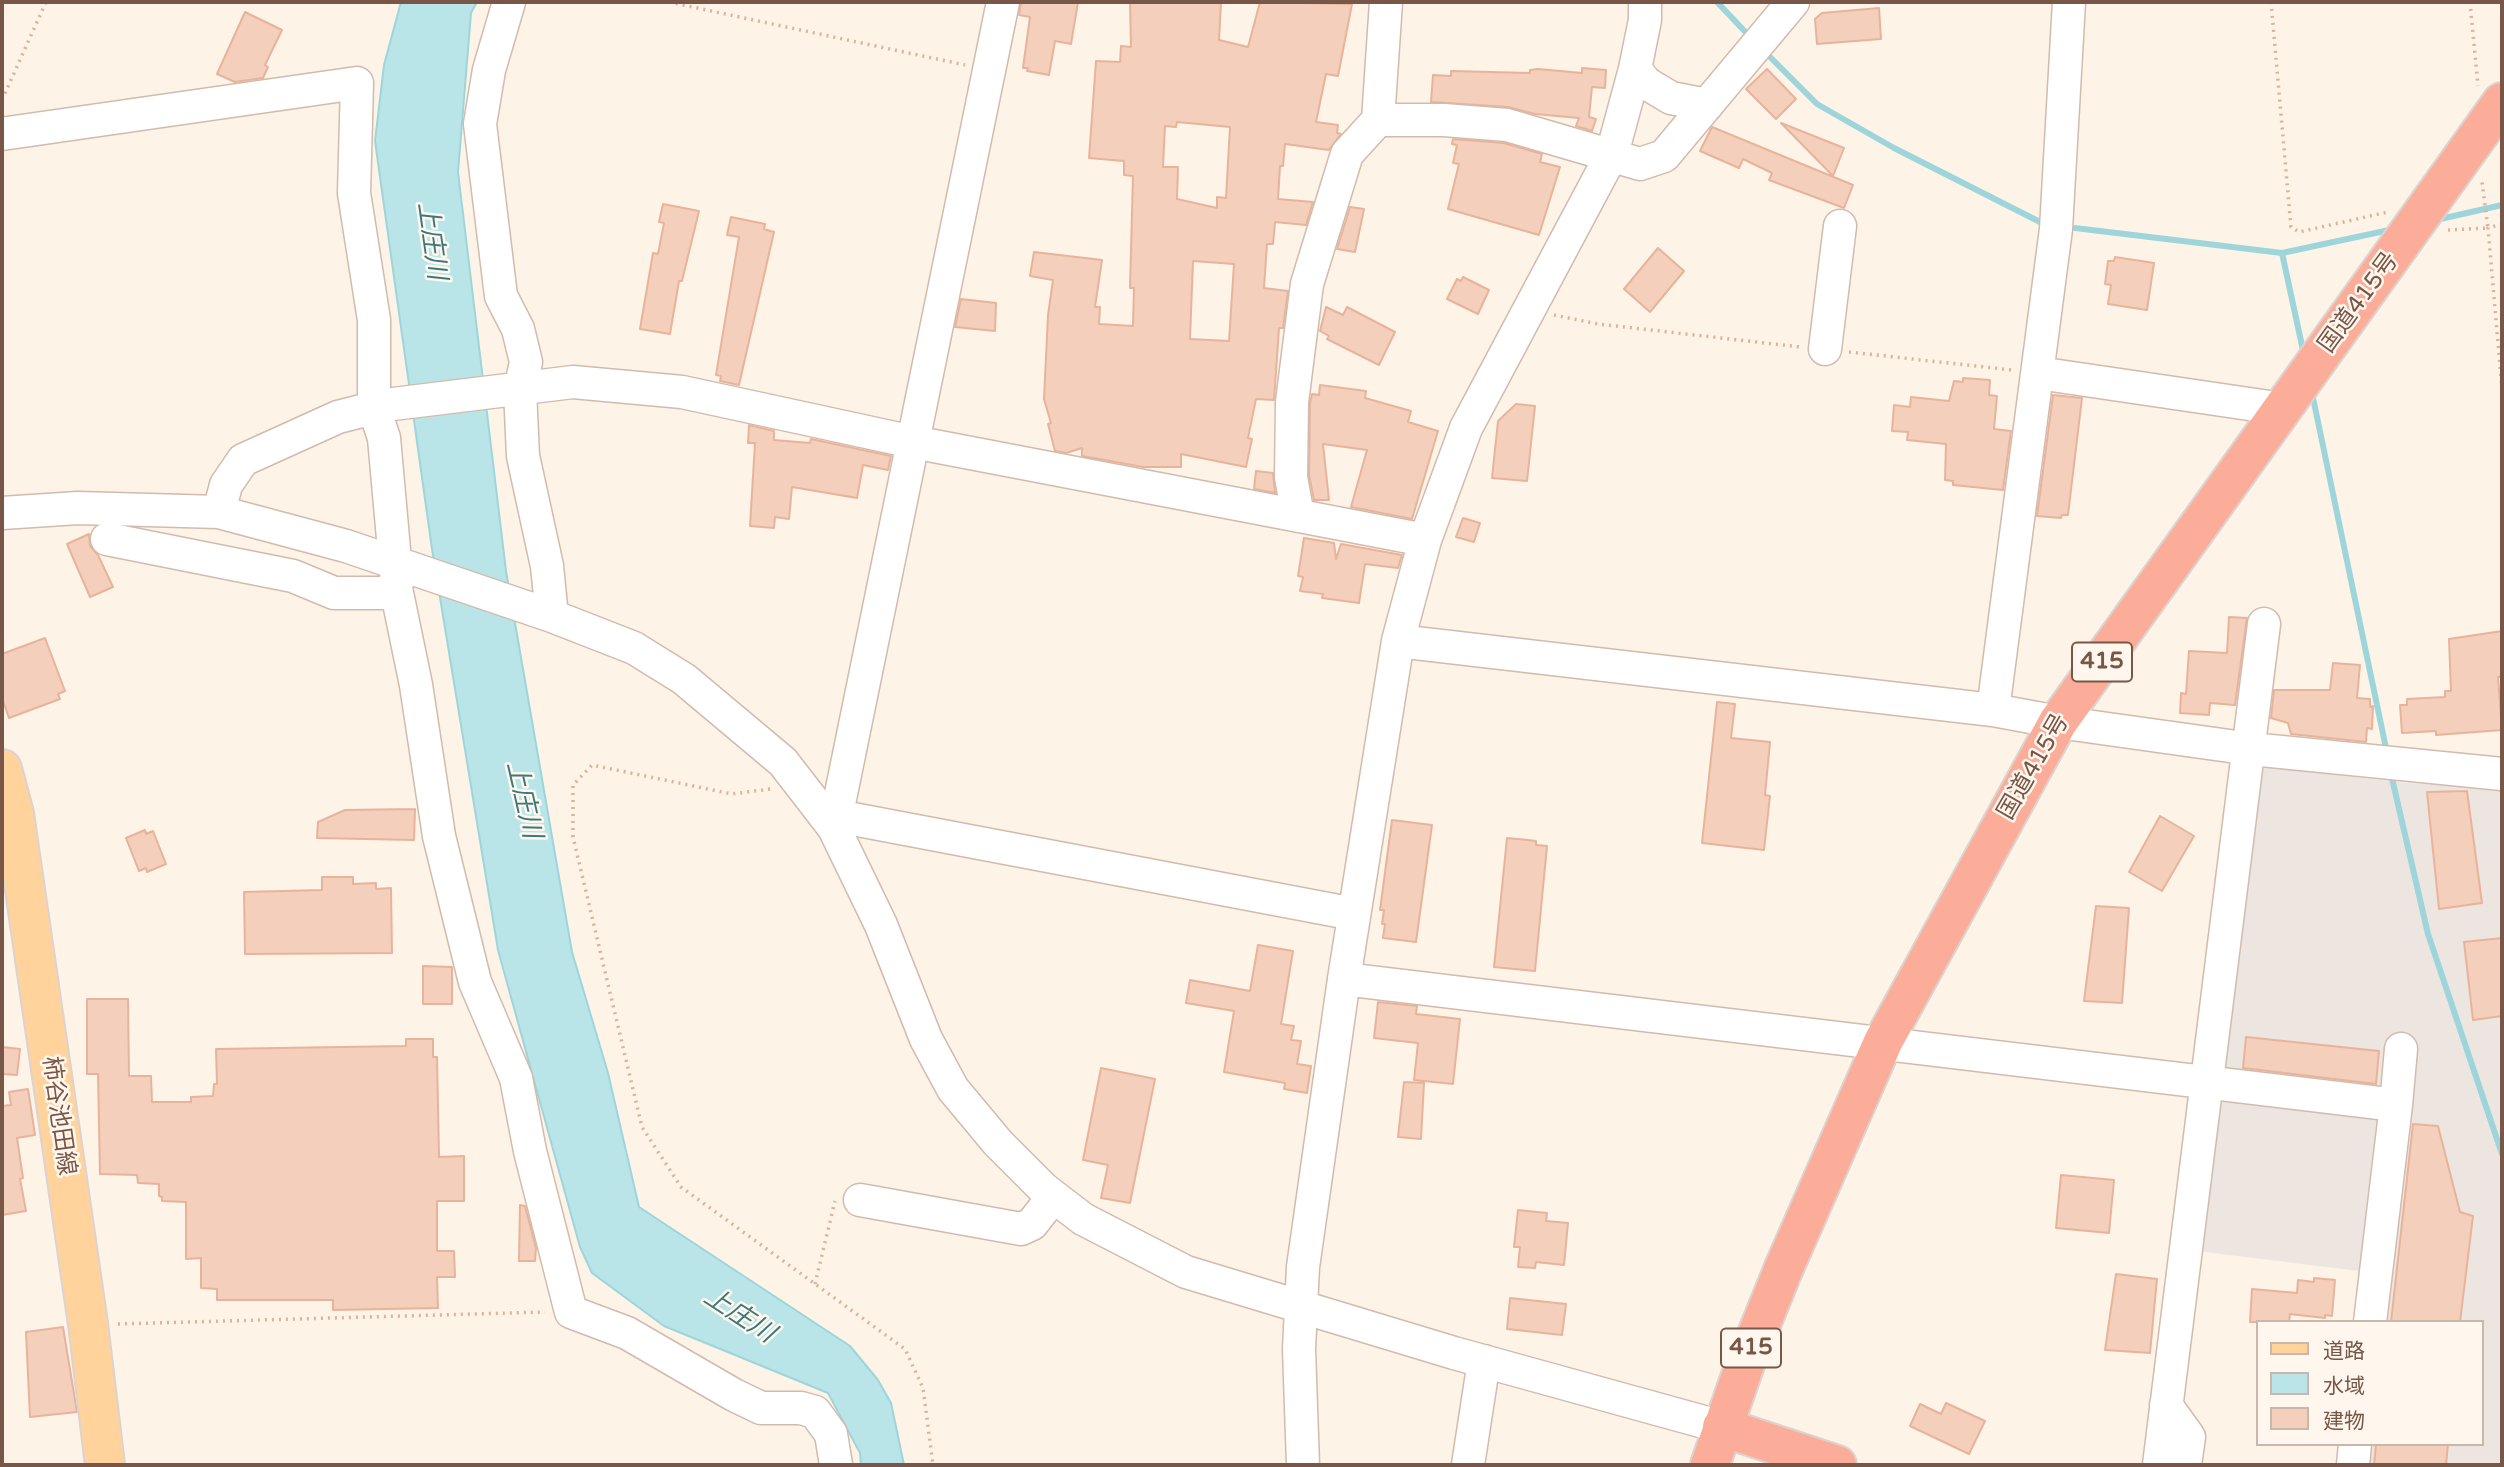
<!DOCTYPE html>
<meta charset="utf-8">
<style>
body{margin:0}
#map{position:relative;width:2504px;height:1467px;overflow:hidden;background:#fdf3e6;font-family:"Varela Round","Noto Sans JP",sans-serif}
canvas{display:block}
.frame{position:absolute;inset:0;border:4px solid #785749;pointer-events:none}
.legend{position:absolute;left:2256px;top:1320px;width:228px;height:126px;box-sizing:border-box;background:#fff7ed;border:2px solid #c9b7ab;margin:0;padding:9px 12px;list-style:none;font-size:21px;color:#785749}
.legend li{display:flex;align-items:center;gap:14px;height:35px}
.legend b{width:35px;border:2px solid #c9b7ab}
</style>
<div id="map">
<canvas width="2504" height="1467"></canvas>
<div class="frame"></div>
<ul class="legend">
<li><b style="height:9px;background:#ffd39b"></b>道路</li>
<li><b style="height:19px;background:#b9e5e9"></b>水域</li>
<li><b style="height:19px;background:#f4cfbc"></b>建物</li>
</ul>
</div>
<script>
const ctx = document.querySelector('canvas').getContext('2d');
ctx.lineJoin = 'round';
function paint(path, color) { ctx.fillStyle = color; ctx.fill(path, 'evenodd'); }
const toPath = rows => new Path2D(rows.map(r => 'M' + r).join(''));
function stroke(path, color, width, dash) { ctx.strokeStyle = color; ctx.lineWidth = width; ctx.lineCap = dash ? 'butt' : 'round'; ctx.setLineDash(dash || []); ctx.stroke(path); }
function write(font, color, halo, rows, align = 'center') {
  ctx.font = font + ' "Varela Round","Noto Sans JP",sans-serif'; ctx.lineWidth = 5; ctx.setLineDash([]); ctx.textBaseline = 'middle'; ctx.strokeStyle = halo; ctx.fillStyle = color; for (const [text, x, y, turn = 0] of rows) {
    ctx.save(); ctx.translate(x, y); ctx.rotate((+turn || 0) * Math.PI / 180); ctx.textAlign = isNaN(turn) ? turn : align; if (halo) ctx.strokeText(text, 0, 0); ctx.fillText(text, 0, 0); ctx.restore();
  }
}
const industrial = toPath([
 [2268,767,2407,783,2502,788,2502,1465,2338,1465,2340,1444,2481,1444,2481,1322,2354,1322,2359,1271,2197,1251,2256,772]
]);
const water = toPath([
 [401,2,477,2,471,13,458,172,506,571,572,952,608,1073,639,1207,850,1346,878,1380,891,1403,904,1465,861,1465,860,1453,828,1393,664,1326,592,1273,580,1247,498,950,432,549,375,141,384,65,401,2]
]);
const stream = toPath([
 [1717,2,1752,39],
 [1765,52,1817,104,1894,148,2044,224],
 [2436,220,2502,205],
 [2075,228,2282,253,2394,229],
 [2282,253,2304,355],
 [2312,393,2387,753],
 [2391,774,2428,934,2502,1154]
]);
const building = toPath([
 [1021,2,1078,2,1071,44,1055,41,1049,75,1027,71,1028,68,1023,68,1030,17,1019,15,1021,2],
 [1130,2,1221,2,1219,40,1248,47,1260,2,1352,4,1338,76,1326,74,1316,122,1338,125,1337,133,1341,134,1329,150,1285,144,1283,166,1280,166,1278,199,1313,202,1306,225,1275,222,1273,244,1267,244,1264,288,1288,291,1283,328,1279,328,1274,400,1256,399,1248,438,1252,439,1246,467,1181,454,1181,467,1143,467,1082,456,1082,448,1066,453,1055,451,1048,424,1051,423,1044,399,1048,315,1053,280,1030,276,1034,252,1102,260,1095,307,1100,307,1099,324,1133,326,1134,288,1130,288,1133,176,1124,175,1124,161,1089,158,1096,61,1120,62,1121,46,1131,47,1130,2],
 [1177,122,1230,127,1226,198,1217,197,1217,208,1177,199,1178,167,1163,167,1165,126,1176,127,1177,122],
 [1193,261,1234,264,1229,341,1190,339,1193,261],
 [1879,8,1881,39,1817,44,1815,19,1822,13,1879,8],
 [245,12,282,30,265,65,268,67,263,78,235,82,217,74,245,12],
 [1582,68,1606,70,1605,88,1592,87,1589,117,1596,119,1592,131,1576,126,1579,118,1535,114,1508,107,1431,102,1433,75,1451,76,1451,71,1530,73,1530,70,1538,69,1582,73,1582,68],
 [1767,69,1796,99,1776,119,1746,89,1767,69],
 [1781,123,1844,148,1833,176,1781,123],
 [1712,127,1853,185,1844,208,1769,180,1772,173,1743,159,1739,168,1700,151,1712,127],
 [1453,139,1504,143,1542,154,1540,162,1560,167,1539,235,1448,209,1459,164,1453,163,1457,145,1452,144,1453,139],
 [663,204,699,211,682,281,679,281,670,334,640,329,653,253,658,254,664,223,659,222,663,204],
 [1350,207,1364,209,1355,252,1337,249,1350,207],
 [731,217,765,224,764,229,774,232,739,385,720,381,721,376,716,375,739,237,727,235,731,217],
 [1658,248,1684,271,1650,312,1624,289,1658,248],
 [2115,257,2154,263,2147,310,2108,304,2111,285,2105,284,2108,261,2114,261,2115,257],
 [1463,277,1489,290,1478,314,1447,299,1457,279,1461,281,1463,277],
 [961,299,996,303,995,331,955,327,961,299],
 [1326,307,1343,315,1347,307,1395,332,1379,365,1327,339,1329,336,1320,331,1326,307],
 [1963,378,1990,380,1989,395,1997,396,1994,429,2011,431,2003,490,1953,485,1953,481,1945,480,1946,444,1907,440,1908,432,1892,431,1894,405,1910,407,1911,397,1949,401,1954,381,1963,382,1963,378],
 [1320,385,1366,391,1365,398,1411,411,1408,422,1438,431,1412,519,1351,507,1367,450,1323,444,1329,500,1314,500,1309,475,1310,403,1312,394,1319,395,1320,385],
 [2053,395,2082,398,2068,515,2062,515,2061,518,2037,516,2053,395],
 [1516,404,1535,406,1527,481,1492,478,1498,421,1516,404],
 [749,425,774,431,774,440,810,443,811,439,891,456,888,470,863,465,857,498,792,487,789,519,775,517,774,528,750,526,755,443,748,443,749,425],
 [1256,471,1273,473,1275,493,1254,489,1256,471],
 [1463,518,1480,523,1474,542,1456,537,1463,518],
 [89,534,90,546,98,555,113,587,90,597,67,544,89,534],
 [1304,538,1334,543,1336,559,1341,544,1402,555,1398,568,1365,564,1359,603,1322,598,1323,594,1300,591,1303,577,1298,576,1304,538],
 [2229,617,2247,618,2235,705,2210,703,2209,715,2180,713,2181,693,2186,694,2189,651,2227,653,2229,617],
 [2502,631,2502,677,2498,677,2502,730,2436,735,2436,731,2402,733,2400,705,2407,705,2407,699,2445,697,2445,691,2451,691,2449,639,2502,631],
 [45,638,65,691,58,694,60,699,9,718,2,698,2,654,45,638],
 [2333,663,2360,665,2357,698,2370,699,2370,707,2373,706,2372,729,2367,728,2366,742,2291,734,2288,723,2271,718,2274,690,2330,690,2333,663],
 [1717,702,1735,704,1731,738,1770,742,1765,795,1770,796,1764,850,1702,843,1717,702],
 [2467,791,2482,903,2439,909,2427,792,2467,791],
 [415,809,414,840,317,838,318,822,345,810,415,809],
 [2160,816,2194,836,2162,891,2129,872,2160,816],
 [1392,820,1432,825,1416,942,1383,938,1385,924,1382,924,1384,910,1380,910,1392,820],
 [145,830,146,834,153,831,166,864,147,872,146,868,139,871,126,838,145,830],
 [1507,838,1528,840,1536,841,1536,845,1547,846,1535,971,1494,967,1507,838],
 [322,877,353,877,353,884,376,883,376,889,391,888,392,953,245,954,244,892,322,890,322,877],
 [2096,906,2129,908,2122,1003,2084,1001,2096,906],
 [2502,938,2502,1016,2473,1020,2464,942,2502,938],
 [1258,945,1293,951,1281,1024,1294,1026,1291,1040,1301,1041,1297,1064,1311,1066,1307,1093,1284,1089,1285,1083,1224,1072,1234,1011,1186,1003,1190,980,1250,991,1258,945],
 [423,966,452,967,452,1004,423,1004,423,966],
 [87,999,128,999,129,1076,151,1076,152,1102,191,1102,191,1097,213,1096,214,1084,217,1084,216,1049,406,1046,406,1039,433,1039,433,1057,437,1057,439,1157,464,1156,464,1201,437,1201,437,1251,454,1251,455,1277,437,1277,438,1308,333,1310,333,1300,217,1300,217,1289,201,1288,201,1258,186,1259,186,1202,162,1201,162,1197,159,1196,159,1184,138,1183,137,1175,100,1174,98,1074,87,1074,87,999],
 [1378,1002,1417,1006,1416,1014,1460,1019,1453,1084,1414,1080,1418,1043,1374,1038,1378,1002],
 [2246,1037,2379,1051,2376,1084,2243,1068,2246,1037],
 [2,1047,20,1049,17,1075,2,1074,2,1047],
 [1101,1068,1155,1079,1130,1203,1101,1198,1108,1165,1083,1160,1101,1068],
 [1404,1082,1424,1083,1421,1139,1398,1137,1404,1082],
 [28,1089,35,1135,17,1138,23,1178,20,1179,26,1211,2,1215,2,1106,11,1105,9,1092,28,1089],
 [2413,1124,2438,1126,2460,1212,2473,1216,2460,1322,2391,1322,2413,1124],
 [2061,1175,2114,1180,2109,1233,2056,1228,2061,1175],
 [520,1205,525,1206,536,1248,535,1261,519,1261,520,1205],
 [1518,1210,1547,1213,1546,1221,1568,1223,1564,1265,1536,1262,1535,1268,1518,1267,1520,1247,1514,1247,1518,1210],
 [2116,1274,2157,1279,2150,1353,2105,1350,2116,1274],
 [2314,1278,2335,1280,2332,1316,2325,1315,2325,1318,2290,1314,2289,1322,2250,1322,2252,1289,2297,1293,2298,1280,2314,1282,2314,1278],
 [1510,1298,1566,1304,1562,1335,1507,1329,1510,1298],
 [63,1327,77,1412,30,1417,26,1332,63,1327],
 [1946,1403,1985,1421,1969,1454,1910,1426,1920,1404,1941,1414,1946,1403],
 [2376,1444,2448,1444,2446,1465,2374,1465,2376,1444]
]);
const path = toPath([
 [669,2,965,65],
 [2271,2,2291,227,2299,232,2388,212],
 [2470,2,2478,86],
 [2,100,46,2],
 [2502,224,2488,228,2502,389],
 [2448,230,2488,228,2482,182],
 [1554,315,1598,324,1800,347],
 [1849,352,2012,370],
 [770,789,732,794,592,765,573,785,573,837,642,1127,681,1187,905,1349,923,1388,933,1465],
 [815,1284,835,1201],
 [118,1324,545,1312]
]);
const minor = toPath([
 [509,2,489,70,480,124,501,296,518,329,526,362,520,390,523,456,547,566,552,616],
 [1635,69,1646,83,1671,98,1707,105],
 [1378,120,1444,120,1507,125,1640,164,1664,156,1793,2],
 [2,134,357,83,354,193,374,320,374,408,384,438,397,583],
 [1825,349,1840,226],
 [2038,373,2283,409],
 [219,512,226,485,243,460,338,417,385,405,573,382,682,392,913,442,1425,540],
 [2,513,78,508,219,512,346,546,552,616,634,648,684,679,783,762,834,828,881,925,926,1039,953,1089,998,1143,1044,1189,1083,1219,1186,1272,1454,1353,1722,1427],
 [1298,516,1291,477,1292,402,1307,284,1347,154,1378,120,1386,2],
 [107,539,293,576,334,593,397,593,416,685,439,836,475,982,516,1078,530,1151,571,1312,627,1333,734,1395,761,1408,801,1408,815,1412,831,1434,836,1465],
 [1398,641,1993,710,2058,722,2251,749,2502,774],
 [1993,710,2056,229,2069,2],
 [837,816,1354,914],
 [834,828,1003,2],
 [1344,979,2396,1105,2401,1049],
 [860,1200,1021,1229,1032,1224,1053,1197],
 [2370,1322,2396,1105],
 [2166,1405,2189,1437,2185,1465],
 [1303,1465,1299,1349,1303,1267,1344,979,1398,641,1425,540,1466,428,1612,154,1635,69,1645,20,1645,2],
 [1468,1465,1484,1361],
 [2159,1465,2264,624],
 [2353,1465,2355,1444]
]);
const major = toPath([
 [2,769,14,814,88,1324,105,1465]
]);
const highway = toPath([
 [1722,1427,1837,1465],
 [1710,1465,1745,1364,1783,1270,1883,1042,2058,722,2502,102]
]);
const shields = [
 [2102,662,60],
 [1751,1348,60]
];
const shieldNames = [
 ["415",2102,662],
 ["415",1751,1348]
];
const streetNames = [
 ["国道415号",2359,303,-54],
 ["国道415号",2034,767,-60],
 ["柿谷池田線",58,1116,82]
];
const waterNames = [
 ["上庄川",431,241,82],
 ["上庄川",523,800,77],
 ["上庄川",739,1316,33]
];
paint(industrial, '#ede5e0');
paint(water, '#b9e5e9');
stroke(water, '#9ed5db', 2);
stroke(stream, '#9ed5db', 6);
paint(building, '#f4cfbc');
stroke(building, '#e8b39b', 2);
stroke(minor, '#d2bbad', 35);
stroke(major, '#dcd3d0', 42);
stroke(highway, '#dcd3d0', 42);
stroke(path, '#dab29e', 3.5, [2, 5]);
stroke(minor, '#fff', 32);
stroke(major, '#ffd39b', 38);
stroke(highway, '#fbad99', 38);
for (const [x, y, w] of shields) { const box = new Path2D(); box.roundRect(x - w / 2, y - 19.5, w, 39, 5); ctx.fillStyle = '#fff7ed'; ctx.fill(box); stroke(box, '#785749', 2); }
write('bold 23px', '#785749', null, shieldNames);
write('24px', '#785749', '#fff7ed', streetNames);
write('italic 26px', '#3b787e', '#fff7ed', waterNames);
</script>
